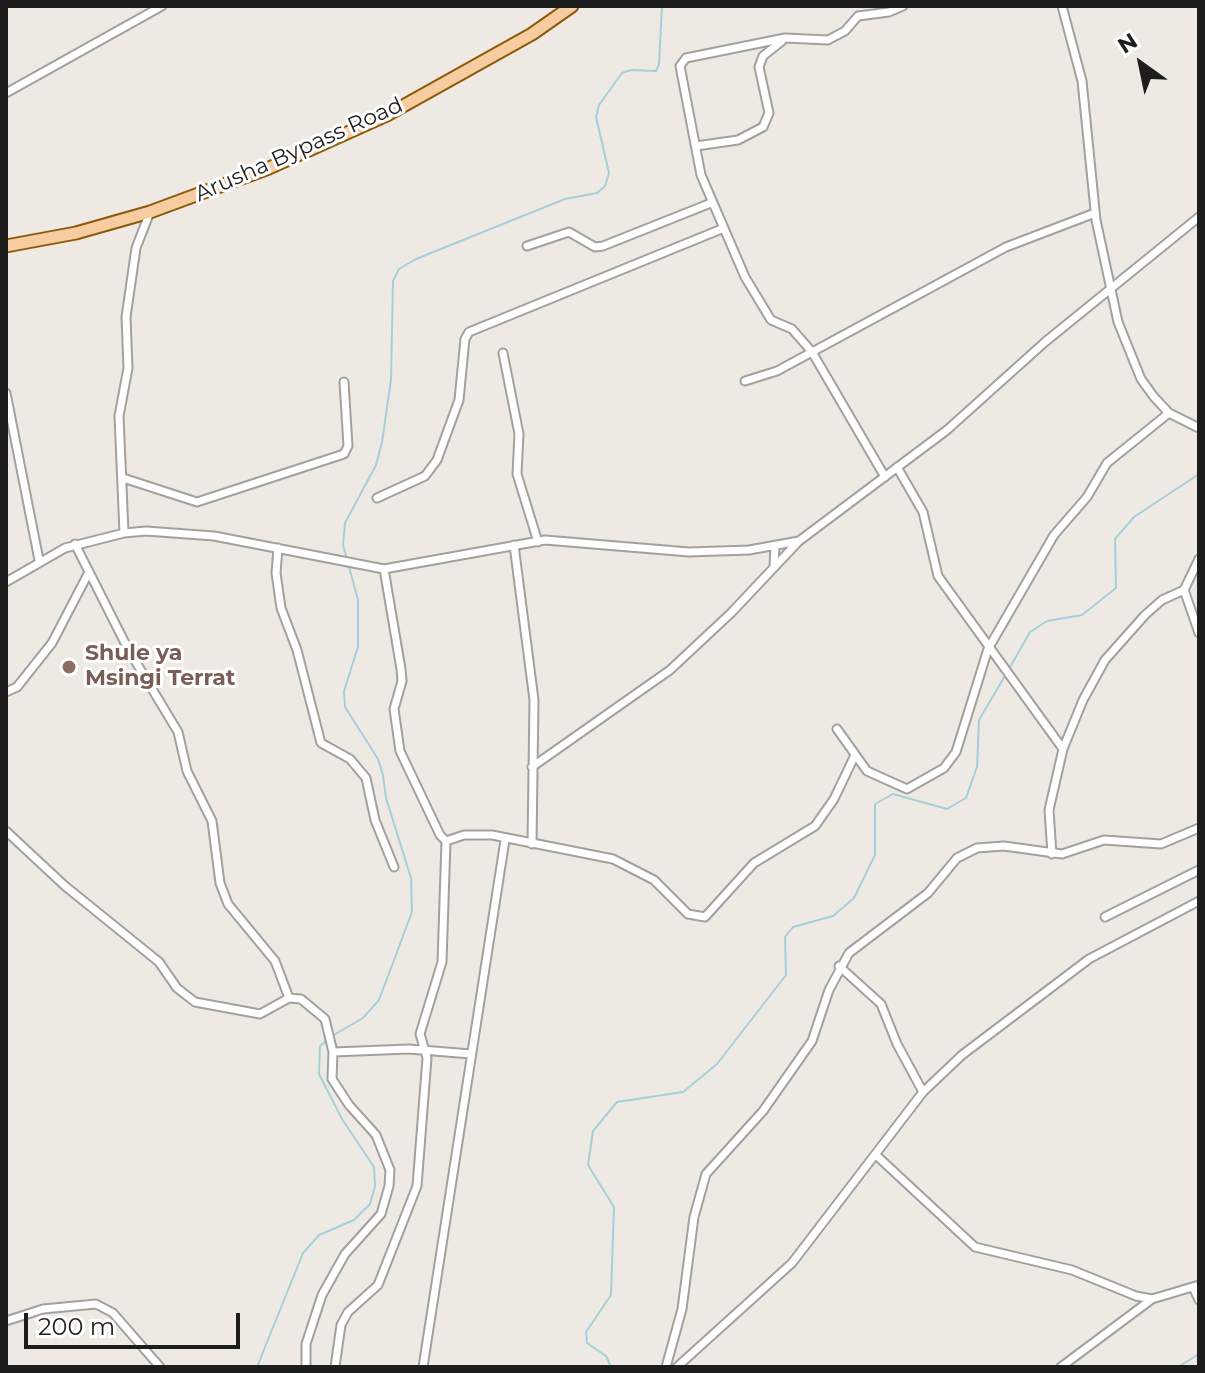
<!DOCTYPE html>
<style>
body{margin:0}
#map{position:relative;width:1205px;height:1373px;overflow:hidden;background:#eeeae3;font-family:Montserrat,sans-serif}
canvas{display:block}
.frame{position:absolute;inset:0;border:8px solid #1d1d1d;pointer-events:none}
.north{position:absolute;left:1101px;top:24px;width:80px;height:80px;-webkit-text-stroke:6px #fff;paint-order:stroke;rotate:327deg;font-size:22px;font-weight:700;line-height:32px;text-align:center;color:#1d1d1d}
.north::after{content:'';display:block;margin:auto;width:28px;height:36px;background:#1d1d1d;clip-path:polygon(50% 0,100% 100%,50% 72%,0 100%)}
.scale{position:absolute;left:24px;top:1313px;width:216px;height:36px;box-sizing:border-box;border:4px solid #1d1d1d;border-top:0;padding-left:10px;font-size:24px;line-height:28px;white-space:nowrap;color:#1d1d1d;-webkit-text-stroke:6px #fff;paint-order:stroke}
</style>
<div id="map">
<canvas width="1205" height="1373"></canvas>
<div class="frame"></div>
<div class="north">N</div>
<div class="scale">200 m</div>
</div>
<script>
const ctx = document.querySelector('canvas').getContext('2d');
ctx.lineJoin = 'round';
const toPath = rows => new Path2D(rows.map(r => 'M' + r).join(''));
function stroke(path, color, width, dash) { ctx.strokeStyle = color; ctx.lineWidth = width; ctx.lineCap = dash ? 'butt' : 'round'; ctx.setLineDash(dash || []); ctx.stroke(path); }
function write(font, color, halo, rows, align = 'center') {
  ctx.font = font + ' Montserrat,sans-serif'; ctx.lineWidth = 6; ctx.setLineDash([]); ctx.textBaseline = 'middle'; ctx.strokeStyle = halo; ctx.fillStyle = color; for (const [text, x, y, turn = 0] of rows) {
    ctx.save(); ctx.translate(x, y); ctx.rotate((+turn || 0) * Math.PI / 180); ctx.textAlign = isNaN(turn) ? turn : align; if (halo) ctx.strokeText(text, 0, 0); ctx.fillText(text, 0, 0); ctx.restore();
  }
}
const stream = toPath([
 [1009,669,1030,632,1047,621,1082,615,1116,588,1115,539,1134,517,1199,474],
 [332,1036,363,1018,379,1000,412,912,411,878,386,798,383,775,378,759,345,707,344,691,358,647,358,600,343,545,345,523,376,465,382,442,391,380,393,281,399,269,416,259,565,199,597,193,605,186,609,173,596,117,599,105,622,73,631,70,656,71,659,64,662,6],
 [257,1367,303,1253,319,1235,354,1220,370,1204,375,1186,374,1167,342,1119,319,1074,320,1046,327,1040],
 [611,1367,606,1356,587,1343,586,1332,611,1295,614,1207,588,1165,593,1131,617,1102,683,1092,717,1064,786,975,785,937,793,927,833,916,854,898,875,855,875,804,893,794,947,809,966,798,977,767,979,720,1006,674],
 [1178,1367,1199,1354]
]);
const street = toPath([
 [1062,6,1082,81,1096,220,1118,322,1141,379,1154,397,1169,413,1199,428],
 [6,93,162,6],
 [696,146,738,140,763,127,769,113,759,67,763,56,782,41],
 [527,246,569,232,595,247,603,246,711,203],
 [503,353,519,434,517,474,538,542],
 [745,381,777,371,1006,247,1095,213],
 [6,393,39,560],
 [897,467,923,512,938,576,1063,749],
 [885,477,812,352,792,329,771,320,745,277,701,175,680,66,686,58,785,38,828,40,845,31,858,16,889,12,903,6],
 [123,478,197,502,344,454,348,446,344,382],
 [377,498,425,476,437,460,459,400,465,339,469,332,724,228],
 [124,533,119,416,128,368,126,317,136,248,150,212],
 [75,544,128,649,178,732,187,771,212,821,220,883,228,904,275,961,289,998],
 [514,545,534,700,532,844],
 [278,548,276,573,281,608,297,650,321,743,350,759,366,778,375,820,394,867],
 [1199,559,1184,590,1199,633],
 [774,567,775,546],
 [384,569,401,669,402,681,394,709,400,751,440,835,446,841,464,835,492,835,613,859,654,880,688,914,705,917,754,863,815,826,834,799,855,755],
 [6,582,65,548,124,533,146,531,214,536,384,569,545,540,689,552,749,550,799,541,947,430,1045,342,1199,217],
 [6,692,17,687,52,643,89,572],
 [837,729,867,771,907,789,944,768,956,752,988,649,1054,535,1087,497,1107,463,1169,413],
 [532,767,670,670,731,613,798,542],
 [6,831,65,886,159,962,177,988,195,1002,260,1014,289,998,301,999,325,1019,333,1052,332,1079,349,1105,376,1135,390,1170,389,1186,381,1214,345,1254,322,1295,306,1344,306,1367],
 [1052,854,1049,810,1063,749,1083,700,1105,660,1145,615,1162,600,1184,590],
 [1105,917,1199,870],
 [839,966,881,1004,897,1044,923,1092],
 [333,1052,409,1049,471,1054],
 [876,1155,975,1247,1072,1270,1136,1296,1152,1299,1199,1285],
 [1193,1287,1199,1300],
 [6,1321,43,1309,96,1304,113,1313,160,1367],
 [335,1367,341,1325,348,1312,378,1285,417,1186,427,1058,420,1034,442,962,446,841],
 [423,1367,505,840],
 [666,1367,682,1309,694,1217,706,1174,763,1111,812,1041,829,990,849,953,928,893,957,858,977,848,1004,846,1062,854,1104,840,1161,844,1199,828],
 [677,1367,792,1263,923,1092,962,1055,1089,959,1199,901],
 [1061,1367,1152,1299]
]);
const primary = toPath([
 [6,246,76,233,150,212,269,168,387,115,532,34,572,6]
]);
const markers = [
 [69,667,8,"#8d6e63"]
];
const streetNames = [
 ["Arusha Bypass Road",299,150,-24]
];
const educationNames = [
 ["Shule ya",85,654],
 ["Msingi Terrat",85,679]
];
stroke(stream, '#a6d0d9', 2);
stroke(street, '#a1a1a1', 11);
stroke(primary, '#8d5909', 15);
stroke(street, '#fff', 7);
stroke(primary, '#f6cca0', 11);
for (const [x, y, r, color] of markers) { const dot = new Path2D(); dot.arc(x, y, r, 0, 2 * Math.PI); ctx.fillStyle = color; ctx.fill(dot); stroke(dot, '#fff', 3); }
write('22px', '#1d1d1d', '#fff', streetNames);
write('bold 22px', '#785e54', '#fff', educationNames, 'left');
</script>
